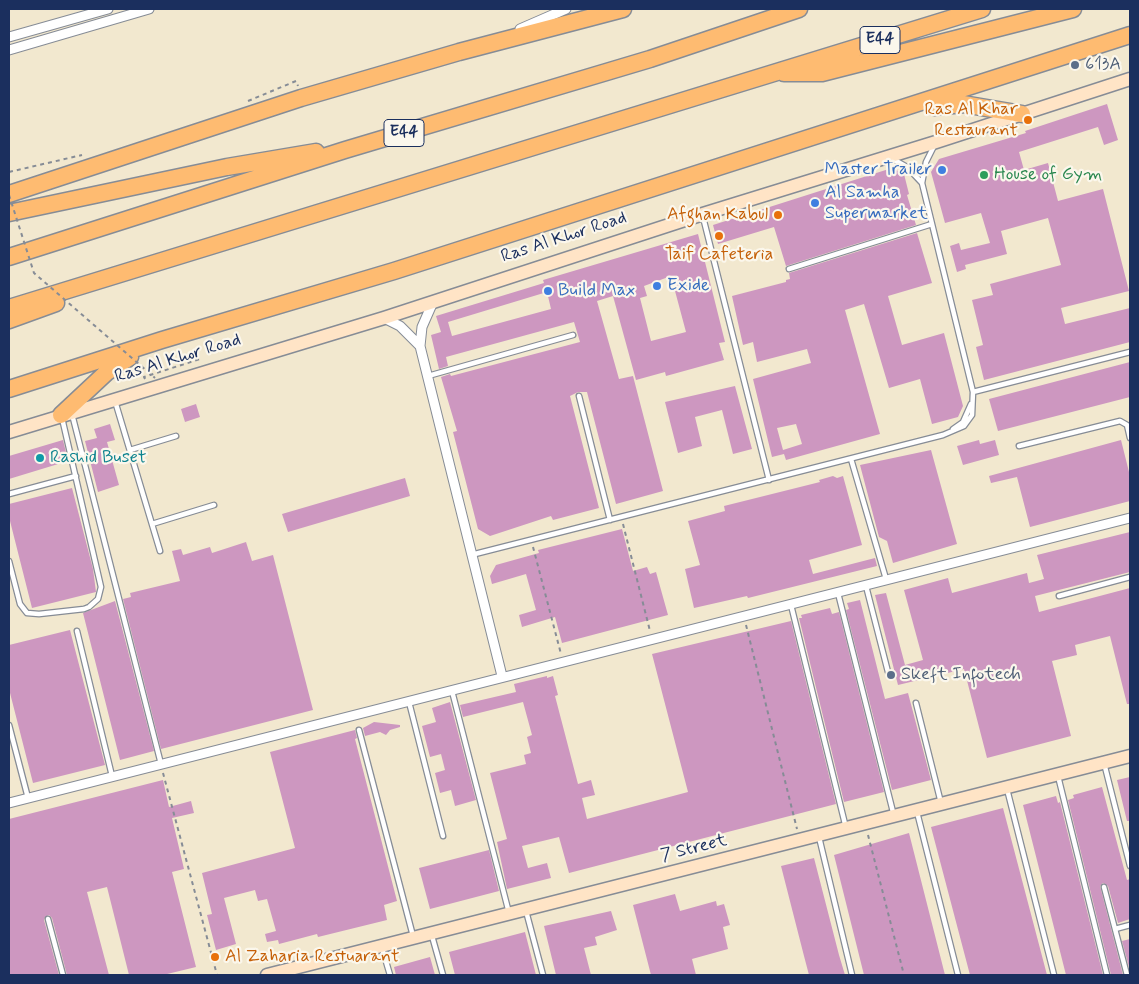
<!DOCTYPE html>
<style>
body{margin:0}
#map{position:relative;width:1139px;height:984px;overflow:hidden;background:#f2e8cf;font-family:Mynerve,sans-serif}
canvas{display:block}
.frame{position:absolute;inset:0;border:10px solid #1b2f5e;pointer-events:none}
</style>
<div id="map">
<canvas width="1139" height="984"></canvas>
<div class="frame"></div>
</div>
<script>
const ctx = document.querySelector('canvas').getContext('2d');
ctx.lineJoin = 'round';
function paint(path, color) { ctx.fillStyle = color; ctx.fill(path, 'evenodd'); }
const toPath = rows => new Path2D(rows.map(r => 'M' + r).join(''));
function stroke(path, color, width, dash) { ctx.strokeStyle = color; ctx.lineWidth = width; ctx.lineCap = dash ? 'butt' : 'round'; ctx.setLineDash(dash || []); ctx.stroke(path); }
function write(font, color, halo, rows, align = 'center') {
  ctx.font = font + ' Mynerve,sans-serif'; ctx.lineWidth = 4.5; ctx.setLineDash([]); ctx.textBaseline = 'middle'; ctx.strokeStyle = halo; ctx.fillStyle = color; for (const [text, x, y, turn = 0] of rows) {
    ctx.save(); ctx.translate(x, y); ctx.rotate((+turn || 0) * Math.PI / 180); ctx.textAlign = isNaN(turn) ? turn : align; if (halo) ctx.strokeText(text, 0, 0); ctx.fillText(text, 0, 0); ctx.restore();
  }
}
const building = toPath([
 [1107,104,1118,140,1104,145,1098,127,1019,152,1024,170,1048,163,1058,201,1103,189,1129,291,1061,308,1065,324,1130,308,1130,342,984,380,976,347,983,345,972,300,993,295,990,284,1061,265,1048,218,1001,231,1007,254,965,265,966,269,957,272,950,246,959,243,961,250,990,243,981,213,945,223,931,172,939,159,1026,133,1025,131],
 [892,168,904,174,909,194,907,195,916,225,786,266,774,227,718,244,713,225],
 [917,233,932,283,888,296,902,345,944,333,963,406,958,417,932,424,920,379,889,388,864,304,845,310,880,434,786,460,784,454,772,457,753,379,811,363,807,349,757,362,753,342,743,345,732,296,786,282,786,280,790,279,789,273],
 [796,424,802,444,783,450,777,428],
 [698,234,725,342,719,343,724,360,666,376,665,372,636,380,613,296,597,301,619,379,633,376,663,491,616,504,587,392,578,392,570,396,599,508,553,520,551,516,490,536,478,529,453,432,457,431,441,377,450,374,451,376,580,342,574,322,446,357,448,366,439,369,431,335,441,332,436,316,544,283,543,280],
 [671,276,686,332,651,341,640,298,647,296,644,286],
 [547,292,551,309,452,336,448,322],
 [1130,362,1130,397,998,431,989,399],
 [735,386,752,449,733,454,722,410,695,417,702,446,678,453,665,402],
 [196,404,200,417,185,422,181,409],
 [110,424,115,440,107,442,119,485,98,492,85,441,97,438,94,429],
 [63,440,68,461,9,479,9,456],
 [979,440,980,444,995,440,999,455,963,465,957,446],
 [1121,440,1130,476,1130,501,1030,527,1017,477,991,483,989,476],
 [931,450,957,544,893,563,887,541,879,537,860,465],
 [833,476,837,478,843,476,862,545,809,560,813,574,875,558,877,566,748,598,747,596,694,608,685,569,700,565,688,521,725,511,724,506,820,482,819,480],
 [405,478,410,496,288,532,282,514],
 [72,488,93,569,96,592,32,608,9,517,9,504],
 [622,529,633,571,647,567,650,574,656,572,668,615,562,643,555,617,522,627,519,615,536,610,526,574,492,584,490,576,496,565,539,553,538,550],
 [1130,532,1130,572,1035,596,1039,612,1130,588,1130,704,1127,704,1110,636,1075,645,1077,655,1052,661,1071,736,987,758,964,669,898,685,875,595,886,593,905,665,923,660,904,590,948,578,952,593,1027,573,1029,583,1044,579,1037,555],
 [246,542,252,561,273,555,313,710,161,749,123,599,131,597,130,593,180,581,172,551,181,549,183,555,210,547,212,553],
 [860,600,885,699,908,693,931,780,892,790,846,610,849,609,847,603],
 [115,601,154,751,120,760,83,613],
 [830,608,832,614,839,612,884,792,844,802,799,618,802,618,801,615],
 [791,621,836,804,569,873,559,837,522,846,528,868,547,863,551,878,507,889,497,842,507,839,490,773,526,764,524,755,531,753,527,737,532,735,523,702,463,717,460,705,516,692,514,684,547,676,547,678,553,676,558,695,555,696,578,784,591,780,595,795,582,798,587,819,688,792,652,654],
 [70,630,105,765,33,783,9,689,9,645],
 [450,702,476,800,455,806,451,790,440,793,435,773,445,770,441,754,430,757,422,726,436,722,432,708],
 [374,722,400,725,400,727,390,730,386,735,380,732,365,736,363,728],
 [355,730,357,738,355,739,397,901,384,905,387,920,318,937,317,934,279,944,278,940,267,942,265,934,276,931,267,899,258,901,255,890,224,898,236,944,216,950,207,915,212,914,202,873,295,848,270,752],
 [1130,777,1130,821,1127,821,1117,780],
 [163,780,169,807,191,801,194,813,172,818,184,869,172,872,196,967,163,975,129,975,107,887,87,892,109,975,67,975,52,918,49,915,45,917,44,920,59,975,9,975,9,819],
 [1102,787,1127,880,1130,879,1130,919,1118,923,1108,886,1103,883,1100,886,1123,975,1111,975,1068,800,1074,798,1073,795],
 [1056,796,1058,803,1060,802,1103,975,1066,975,1023,805],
 [1003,808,1047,975,970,975,931,827],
 [909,833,945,975,864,975,834,855],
 [489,850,499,891,430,909,419,868],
 [814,858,839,955,845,975,809,975,804,956,781,866],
 [675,894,680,911,716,901,717,906,724,904,730,925,723,927,728,949,692,959,696,975,651,975,633,905],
 [611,911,617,930,595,937,597,945,584,948,591,975,556,975,544,926],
 [525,932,536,975,455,975,449,952],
 [1130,939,1130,971,1122,941],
 [430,957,435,975,396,975,394,967]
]);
const path = toPath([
 [248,101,296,81,298,86],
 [9,172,82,155],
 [145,379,144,377,200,359,200,361],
 [623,524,650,631],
 [533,547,561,654],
 [746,625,797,829],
 [163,773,217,975],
 [868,835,904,975]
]);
const lane = toPath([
 [891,158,907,167,922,183],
 [703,217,769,480],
 [789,269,932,224],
 [428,376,573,335],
 [973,392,1130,352],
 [579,396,610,520],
 [115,401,160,551],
 [72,414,161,764],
 [953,429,963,422,971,404],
 [1019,446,1120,421,1127,425,1130,438],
 [130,450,176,436],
 [851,459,886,579],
 [9,494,76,476],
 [152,524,214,505],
 [471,555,943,435,964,426,972,415,973,392,922,183,926,162,934,146],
 [9,561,20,604,27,613,39,614,84,609,89,607,98,599,101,587,62,418],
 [866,586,888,672],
 [838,593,894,816],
 [1059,596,1130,577],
 [791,605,846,828],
 [77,631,112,776],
 [452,691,509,913],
 [409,702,443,836],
 [916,703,941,803],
 [9,725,28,798],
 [359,730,413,936],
 [1104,763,1130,866],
 [1058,776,1107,975],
 [1007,789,1054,975],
 [917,812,958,975],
 [819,837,852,975],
 [1104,887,1127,975],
 [526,911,543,975],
 [48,919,63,975],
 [1115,929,1130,925],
 [432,936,443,975],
 [382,948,390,975]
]);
const street = toPath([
 [520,29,566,9],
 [9,37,108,9],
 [9,50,149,9],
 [433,302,422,327,420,346,502,676],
 [384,318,400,326,420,346],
 [9,803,1130,518]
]);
const secondary = toPath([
 [9,432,384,318,703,214,936,142,1130,79],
 [267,975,1130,756]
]);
const highway = toPath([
 [784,73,822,73,1073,9],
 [934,107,963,104,1022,114],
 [9,194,301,98,459,52,623,9],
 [9,213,227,167,316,152],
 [9,257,345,150,650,59,799,9],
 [9,308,982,9],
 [9,320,56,303],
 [9,389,162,340,394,271,1130,35],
 [61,415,107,372,130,357]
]);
const pathBridge = toPath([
 [9,195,34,273,155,378]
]);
const markers = [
 [1075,65,5,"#5c6f8a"],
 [1028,120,5,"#e8710a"],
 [942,170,5,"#3f7fe0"],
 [984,175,5,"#2e9e5b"],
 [815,203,5,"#3f7fe0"],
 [778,215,5,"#e8710a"],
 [719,236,5,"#e8710a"],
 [657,286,5,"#3f7fe0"],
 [548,291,5,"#3f7fe0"],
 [40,458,5,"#0f9aa8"],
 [891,675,5,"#5c6f8a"],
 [215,957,5,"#e8710a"]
];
const shields = [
 [880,40,40],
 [404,133,40]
];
const shieldNames = [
 ["E44",880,40],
 ["E44",404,133]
];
const serviceNames = [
 ["613A",1085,65],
 ["Skeft Infotech",901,675]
];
const foodNames = [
 ["Ras Al Khar",1018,110],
 ["Restaurant",1018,131],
 ["Afghan Kabul",768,215],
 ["Taif Cafeteria",719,255,"center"],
 ["Al Zaharia Restuarant",225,957,"left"]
];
const shopNames = [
 ["Master Trailer",932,170,"right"],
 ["Al Samha",825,193],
 ["Supermarket",825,214],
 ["Exide",667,286],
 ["Build Max",558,291]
];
const leisureNames = [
 ["House of Gym",994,175]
];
const streetNames = [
 ["Ras Al Khor Road",564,238,-18],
 ["Ras Al Khor Road",178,359,-17],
 ["7 Street",694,849,-14]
];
const cultureNames = [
 ["Rashid Buset",50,458]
];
paint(building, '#cd97c0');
stroke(lane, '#868c96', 7);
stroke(street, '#868c96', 11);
stroke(secondary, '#868c96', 15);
stroke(highway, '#868c96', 19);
stroke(path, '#868c96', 2, [4, 4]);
stroke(lane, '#fff', 4.5);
stroke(street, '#fff', 9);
stroke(secondary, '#ffe4c6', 12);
stroke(highway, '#febb71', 16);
stroke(pathBridge, '#868c96', 2, [4, 4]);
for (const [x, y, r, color] of markers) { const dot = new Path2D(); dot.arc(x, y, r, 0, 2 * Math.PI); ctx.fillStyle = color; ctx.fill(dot); stroke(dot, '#fbf7ec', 2); }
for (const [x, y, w] of shields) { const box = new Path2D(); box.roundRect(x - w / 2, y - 13.5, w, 27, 4); ctx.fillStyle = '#fbf7ec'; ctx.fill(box); stroke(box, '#1b2f5e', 1); }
write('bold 16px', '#1b2f5e', null, shieldNames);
write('18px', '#4e5e75', '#fbf7ec', serviceNames, 'left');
write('18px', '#c56008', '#fbf7ec', foodNames, 'right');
write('18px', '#366cbe', '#fbf7ec', shopNames, 'left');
write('18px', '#27864d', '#fbf7ec', leisureNames, 'left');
write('18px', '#1b2f5e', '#fbf7ec', streetNames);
write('18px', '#0d838f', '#fbf7ec', cultureNames, 'left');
</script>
